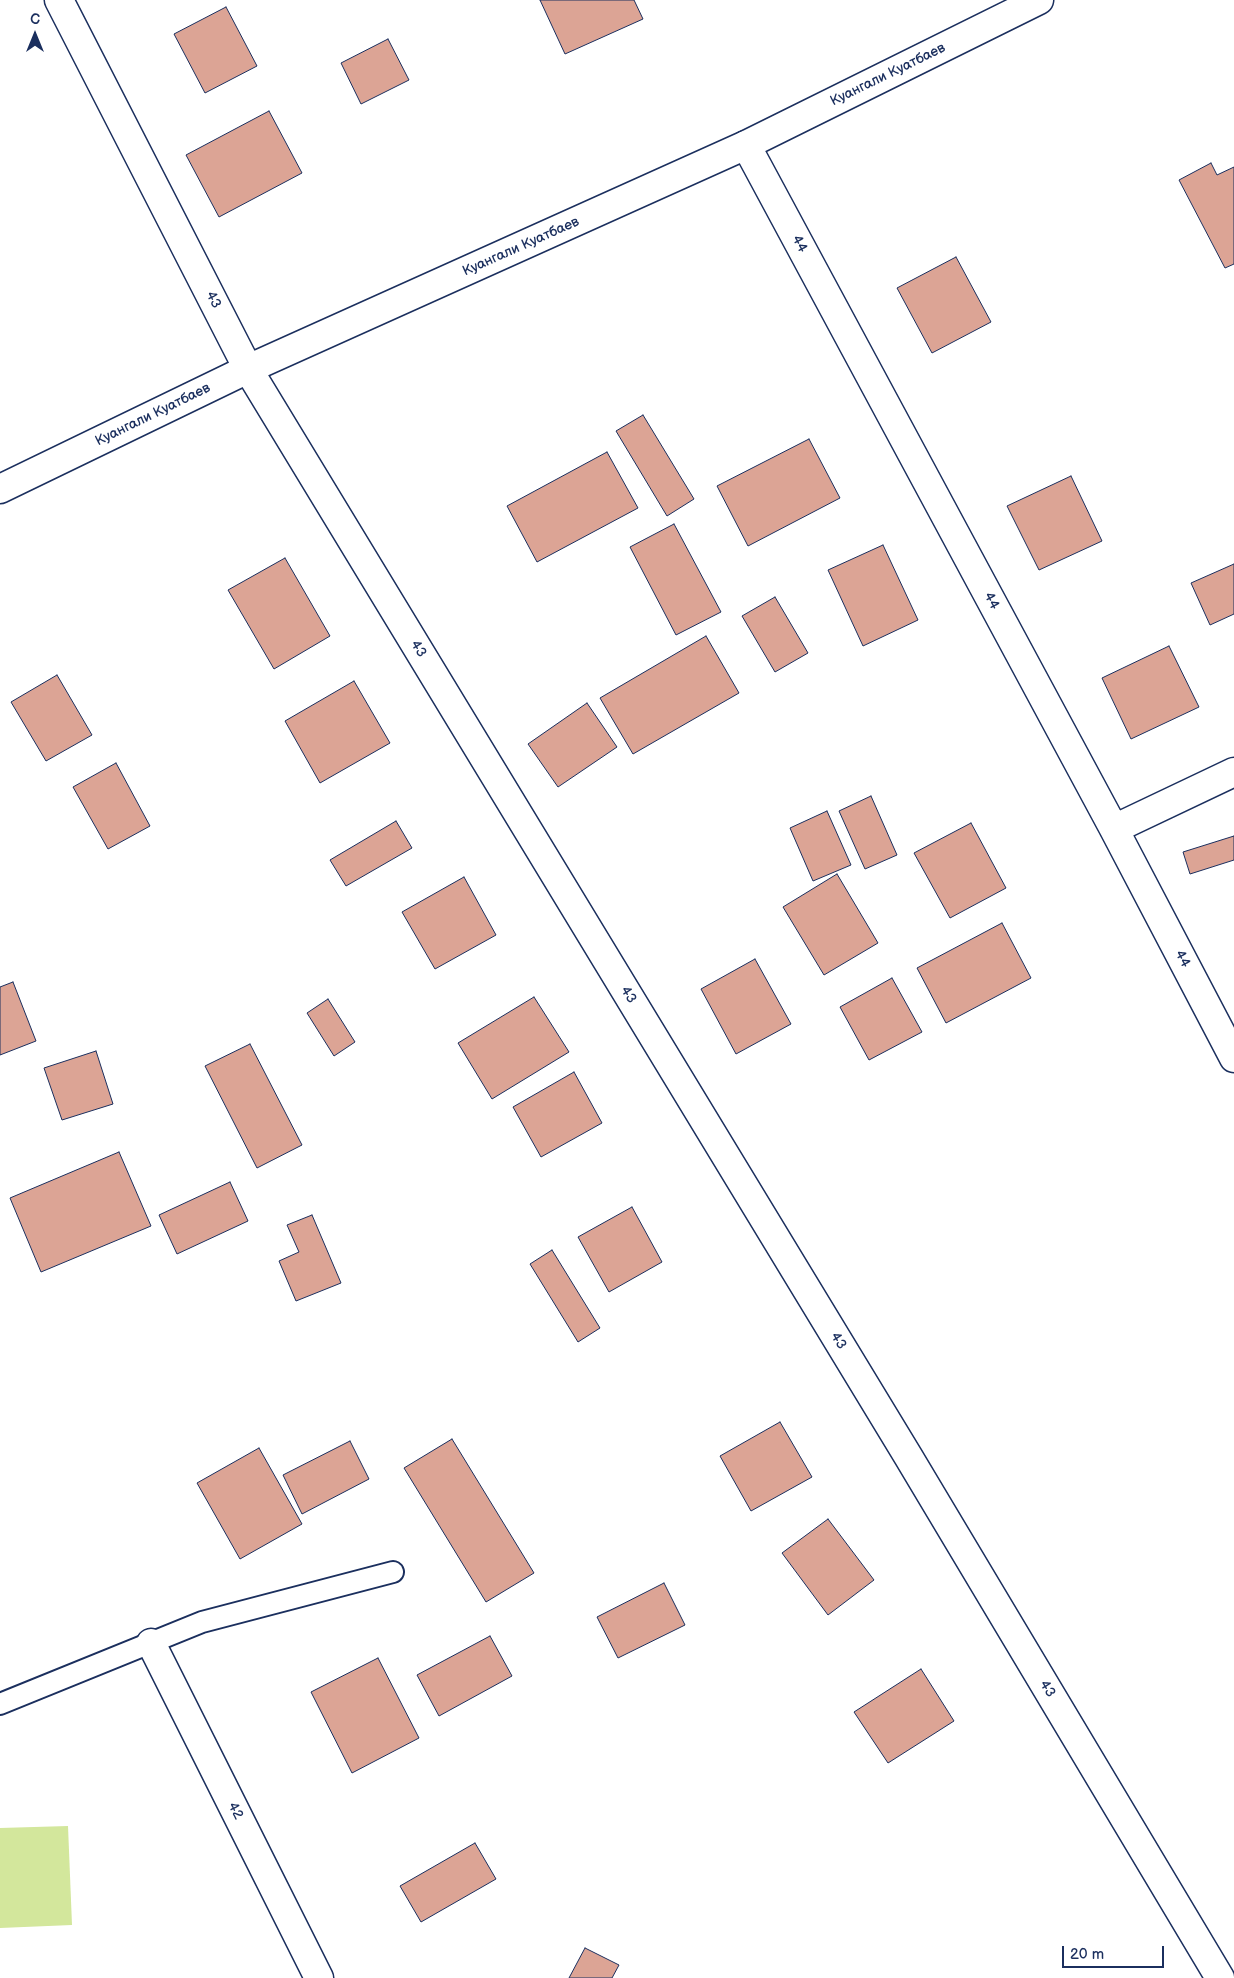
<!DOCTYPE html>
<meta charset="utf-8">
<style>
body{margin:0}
#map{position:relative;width:1234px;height:1978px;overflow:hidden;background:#fff;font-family:"Balsamiq Sans",sans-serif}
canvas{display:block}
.north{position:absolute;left:10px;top:10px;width:50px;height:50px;-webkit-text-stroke:4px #fff;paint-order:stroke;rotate:0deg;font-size:14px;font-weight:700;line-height:20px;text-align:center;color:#1b2f5e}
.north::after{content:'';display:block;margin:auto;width:18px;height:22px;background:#1b2f5e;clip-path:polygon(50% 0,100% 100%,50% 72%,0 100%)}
.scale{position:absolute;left:1062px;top:1946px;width:102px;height:22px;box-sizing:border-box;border:2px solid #1b2f5e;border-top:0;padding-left:6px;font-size:15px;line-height:18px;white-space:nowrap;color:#1b2f5e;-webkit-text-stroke:4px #fff;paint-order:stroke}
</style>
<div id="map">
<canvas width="1234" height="1978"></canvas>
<div class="north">С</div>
<div class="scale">20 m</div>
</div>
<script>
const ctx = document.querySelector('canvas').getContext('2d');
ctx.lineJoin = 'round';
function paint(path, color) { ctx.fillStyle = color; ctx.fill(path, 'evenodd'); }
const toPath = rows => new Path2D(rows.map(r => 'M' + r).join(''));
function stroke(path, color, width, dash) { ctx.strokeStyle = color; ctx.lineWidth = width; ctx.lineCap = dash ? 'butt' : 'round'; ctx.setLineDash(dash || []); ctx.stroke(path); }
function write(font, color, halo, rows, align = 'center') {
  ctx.font = font + ' "Balsamiq Sans",sans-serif'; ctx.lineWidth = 4; ctx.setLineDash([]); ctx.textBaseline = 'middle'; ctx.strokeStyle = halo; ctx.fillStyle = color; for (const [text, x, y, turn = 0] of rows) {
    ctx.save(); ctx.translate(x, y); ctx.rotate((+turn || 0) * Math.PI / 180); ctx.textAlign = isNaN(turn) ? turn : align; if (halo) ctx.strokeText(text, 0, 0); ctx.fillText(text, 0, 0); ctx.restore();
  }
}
const green = toPath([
 [68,1826,72,1925,0,1928,0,1828]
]);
const building = toPath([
 [540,0,634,0,643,19,565,54,540,0],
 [226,7,257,66,205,93,174,34,226,7],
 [388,39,409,80,361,104,341,63,388,39],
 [269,111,302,173,219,217,186,155,269,111],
 [1211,163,1217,175,1234,167,1234,264,1225,268,1179,180,1211,163],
 [956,257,991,322,932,353,897,288,956,257],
 [643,415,694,499,667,516,616,431,643,415],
 [809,439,840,498,748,546,717,486,809,439],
 [607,452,638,508,537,562,507,506,607,452],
 [1071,476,1102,541,1039,570,1007,506,1071,476],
 [674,524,721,612,676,635,630,547,674,524],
 [883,545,918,620,863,646,828,570,883,545],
 [285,558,330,636,274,669,228,590,285,558],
 [1234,564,1234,614,1210,625,1191,583,1234,564],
 [775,597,808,653,775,672,742,616,775,597],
 [706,636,739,693,633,754,600,698,706,636],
 [1169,646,1199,707,1131,739,1102,678,1169,646],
 [57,675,92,735,46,761,11,702,57,675],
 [354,681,390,743,320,783,285,721,354,681],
 [587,703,617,747,558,787,528,744,587,703],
 [116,763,150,826,108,849,73,787,116,763],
 [871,796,897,855,865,869,839,811,871,796],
 [827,811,851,865,813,881,790,828,827,811],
 [396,821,412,848,346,886,330,860,396,821],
 [971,823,1006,888,950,918,914,853,971,823],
 [1234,836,1234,860,1190,874,1183,852,1234,836],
 [837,874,878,943,824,975,783,907,837,874],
 [464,877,496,935,435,969,402,912,464,877],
 [1002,923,1031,978,946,1023,917,968,1002,923],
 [755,959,791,1024,736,1054,701,989,755,959],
 [892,978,922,1032,869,1060,840,1007,892,978],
 [13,982,36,1041,0,1055,0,987,13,982],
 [534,997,569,1052,492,1099,458,1043,534,997],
 [328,999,355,1042,334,1056,307,1013,328,999],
 [250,1044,302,1145,257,1168,205,1066,250,1044],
 [96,1051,113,1104,62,1120,44,1068,96,1051],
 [574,1072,602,1123,541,1157,513,1107,574,1072],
 [119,1152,151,1226,41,1272,10,1198,119,1152],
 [230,1182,248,1221,177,1254,159,1215,230,1182],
 [632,1207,662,1262,609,1292,578,1237,632,1207],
 [312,1215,341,1283,296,1301,279,1261,299,1252,287,1225,312,1215],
 [552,1250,600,1328,578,1342,530,1264,552,1250],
 [780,1422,812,1477,751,1511,720,1456,780,1422],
 [452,1439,534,1573,486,1602,404,1468,452,1439],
 [350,1441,369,1479,302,1514,283,1475,350,1441],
 [259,1448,302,1524,240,1559,197,1483,259,1448],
 [828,1519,874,1580,828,1615,782,1553,828,1519],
 [664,1583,685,1625,618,1658,597,1617,664,1583],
 [490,1636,512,1676,439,1716,417,1675,490,1636],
 [378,1658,419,1738,352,1773,311,1692,378,1658],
 [921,1669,954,1721,888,1763,854,1712,921,1669],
 [475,1843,496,1879,421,1922,400,1886,475,1843],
 [585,1948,619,1965,612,1978,569,1978,585,1948]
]);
const service = toPath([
 [0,1704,202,1622,393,1572]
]);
const minor = toPath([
 [59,0,248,369,908,1456,1220,1978],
 [746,145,1114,829,1234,1058],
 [1114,829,1234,772],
 [151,1643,319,1978]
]);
const tertiary = toPath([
 [0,489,248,369,746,145,1039,0]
]);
const streetNames = [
 ["Куангали Куатбаев",888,75,-26],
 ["44",799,244,62],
 ["Куангали Куатбаев",521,247,-24],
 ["43",213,300,63],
 ["Куангали Куатбаев",153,415,-26],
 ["44",991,601,62],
 ["43",418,649,59],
 ["44",1182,959,62],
 ["43",628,995,59],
 ["43",838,1341,59],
 ["43",1047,1689,59],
 ["42",235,1811,63]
];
paint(green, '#d3e79c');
paint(building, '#dca495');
stroke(building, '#1b2f5e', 1);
stroke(service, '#1b2f5e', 24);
stroke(minor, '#1b2f5e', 31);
stroke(tertiary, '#1b2f5e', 31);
stroke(service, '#fff', 20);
stroke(minor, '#fff', 28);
stroke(tertiary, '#fff', 28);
write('14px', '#1b2f5e', '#fff', streetNames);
</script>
